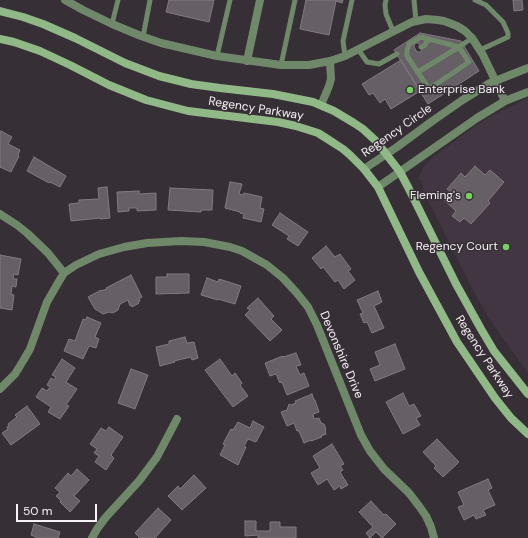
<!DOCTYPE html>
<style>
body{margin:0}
#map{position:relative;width:528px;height:538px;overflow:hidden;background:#372f36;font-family:"DM Sans",sans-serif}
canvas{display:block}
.scale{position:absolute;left:16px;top:504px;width:81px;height:18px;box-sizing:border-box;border:2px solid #f7f2f6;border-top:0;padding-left:5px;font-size:12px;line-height:14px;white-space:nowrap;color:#f7f2f6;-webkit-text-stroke:3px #372f36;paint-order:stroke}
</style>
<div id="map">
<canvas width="528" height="538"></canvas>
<div class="scale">50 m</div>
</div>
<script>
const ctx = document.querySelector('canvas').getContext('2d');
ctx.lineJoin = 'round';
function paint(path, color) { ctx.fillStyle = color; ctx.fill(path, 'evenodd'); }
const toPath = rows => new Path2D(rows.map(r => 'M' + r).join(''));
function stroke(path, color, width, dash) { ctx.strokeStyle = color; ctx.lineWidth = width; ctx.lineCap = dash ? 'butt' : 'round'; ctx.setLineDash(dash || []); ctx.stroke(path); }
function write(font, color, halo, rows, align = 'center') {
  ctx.font = font + ' "DM Sans",sans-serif'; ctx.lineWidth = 3; ctx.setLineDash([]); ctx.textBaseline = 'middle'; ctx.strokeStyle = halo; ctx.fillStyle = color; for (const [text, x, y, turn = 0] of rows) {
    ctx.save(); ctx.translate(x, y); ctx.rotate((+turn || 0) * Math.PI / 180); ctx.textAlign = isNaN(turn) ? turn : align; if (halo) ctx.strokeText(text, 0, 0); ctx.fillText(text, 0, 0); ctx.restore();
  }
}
const built = toPath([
 [528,98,528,373,504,340,490,320,475,294,423,190,422,181,418,179,425,165,433,157,475,126,495,114]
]);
const building = toPath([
 [169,0,214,0,209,22,166,12,169,0],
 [306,0,343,0,342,3,336,1,329,35,300,29,306,0],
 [513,0,522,0,523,10,514,11,513,0],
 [420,33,461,41,479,71,428,104,394,50,420,33],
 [415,43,418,43,422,48,421,52,417,52,414,47,415,43],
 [401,60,420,91,391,109,385,99,380,103,373,93,369,95,362,84,401,60],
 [1,131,12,137,8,144,20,150,18,155,19,156,11,172,0,167,0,133,1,131],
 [34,157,66,176,60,187,50,182,49,183,27,171,34,157],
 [475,166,485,175,490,170,504,182,488,201,490,203,471,224,464,218,460,222,452,216,456,211,444,200,451,192,447,189,461,173,465,177,475,166],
 [230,182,242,184,239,194,243,195,244,193,262,197,260,208,264,209,261,222,243,218,244,214,240,213,240,212,225,208,230,182],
 [107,187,110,218,100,219,100,218,71,221,69,204,79,203,79,200,99,199,98,188,107,187],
 [170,188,213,190,212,210,201,210,201,212,168,210,170,188],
 [139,191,139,194,156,193,156,210,137,211,137,208,129,208,129,211,118,212,117,192,139,191],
 [280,213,308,232,298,246,287,239,289,236,272,225,280,213],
 [326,246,335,257,340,254,351,269,348,271,355,280,344,289,338,280,335,282,323,267,321,269,312,258,326,246],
 [0,255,21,259,18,275,14,274,13,279,17,279,16,287,12,286,11,294,14,295,12,310,0,308,0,255],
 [167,274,189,274,189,293,156,294,156,277,167,277,167,274],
 [131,275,142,297,139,299,140,301,138,302,139,303,132,307,131,305,130,306,128,300,120,304,118,310,113,313,109,312,103,314,95,309,88,297,101,290,101,291,107,289,106,288,131,275],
 [207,278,218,282,219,279,241,286,235,304,218,299,218,300,201,295,207,278],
 [378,291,382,302,374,306,384,328,372,333,367,322,364,323,360,314,363,313,357,300,378,291],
 [258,298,274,316,271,319,282,330,270,341,245,315,250,310,247,308,258,298],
 [87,317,101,323,95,337,99,339,96,348,89,346,83,359,64,351,69,339,75,341,83,319,86,320,87,317],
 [185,337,187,343,194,342,198,358,192,360,191,357,174,361,175,362,160,366,156,347,169,344,169,341,185,337],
 [395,344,405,369,375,381,370,369,380,365,375,352,395,344],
 [296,353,301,365,296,366,300,375,304,373,309,386,287,395,282,382,280,383,276,374,270,376,265,363,283,356,283,357,296,353],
 [62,359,75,368,66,382,77,389,66,405,69,406,60,419,48,412,51,407,36,397,42,388,47,391,50,387,47,385,51,378,54,380,56,377,52,375,62,359],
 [220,359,232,376,235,373,242,383,240,385,248,396,233,407,205,370,220,359],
 [131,369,148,375,135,409,118,403,131,369],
 [403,393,409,406,414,404,421,416,416,418,420,425,403,434,386,402,403,393],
 [312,394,314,400,315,400,319,412,313,414,314,419,319,418,321,423,322,423,323,424,324,424,326,429,325,430,326,431,325,431,326,434,321,436,322,437,311,441,311,440,304,443,299,431,297,431,294,423,287,426,281,412,287,410,289,404,291,405,296,403,295,401,312,394],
 [27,406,40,424,11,445,2,433,8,429,7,427,9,426,8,424,17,417,15,415,27,406],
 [253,421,264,427,256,442,248,439,244,446,246,447,238,465,220,455,225,445,223,444,231,429,233,430,238,422,250,428,253,421],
 [109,427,123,437,111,455,114,458,106,470,95,462,99,456,94,453,97,449,90,444,101,428,106,431,109,427],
 [437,439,459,462,443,477,434,468,436,466,423,452,437,439],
 [332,444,344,464,340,466,343,470,340,472,348,485,341,489,340,486,334,490,327,479,318,485,311,473,320,468,313,456,332,444],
 [77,469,89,480,74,496,80,501,70,512,60,502,61,501,56,496,60,492,55,488,68,473,71,476,77,469],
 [194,475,206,488,182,510,168,496,178,486,180,489,194,475],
 [488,479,492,488,488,490,495,505,483,510,486,515,476,519,474,515,464,520,458,507,464,505,458,492,488,479],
 [371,501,384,515,386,514,396,524,382,538,376,532,370,538,366,533,373,527,359,512,371,501],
 [158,508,171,520,155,538,140,538,135,533,158,508],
 [245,521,256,521,256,531,270,531,270,522,280,522,280,527,296,527,296,538,258,538,258,535,245,536,245,521],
 [34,524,60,532,58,538,36,538,36,537,31,535,34,524]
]);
const lane = toPath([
 [386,0,385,5,386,14,393,31],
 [414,0,416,21],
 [475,0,486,5,503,22,508,33,508,37,480,50],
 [112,24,118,0],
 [143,37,150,0],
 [421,37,459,47,469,62,429,89,407,56,407,51,409,44,421,37],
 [421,47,424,46,429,39],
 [358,49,367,62,379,64,397,54],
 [217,56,230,0],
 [345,56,343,41,352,0],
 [281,65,295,0],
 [418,72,459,47,472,38]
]);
const street = toPath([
 [65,0,83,10,112,24,141,36,161,43,217,56,281,65,309,65,330,61,345,56,412,22,426,19,438,20,444,21,457,26,465,31,472,38,483,55,505,101],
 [247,61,260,0],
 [321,105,329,86,331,79,330,61],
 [364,169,397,147,431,122,464,99,490,83,528,68],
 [378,187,477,118,505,101,528,92],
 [0,214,17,225,27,233,48,253,64,273],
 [0,389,15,374,23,361,30,349,47,302,58,283,64,273,76,265,99,254,124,247,147,243,181,241,204,242,230,247,242,251,267,265,283,278,296,292,308,307,317,325,361,435,370,451,384,469,409,493,419,506,426,516,431,527,434,538],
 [92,538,97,529,106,517,139,481,157,457,177,419]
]);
const secondary = toPath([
 [0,11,23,17,43,24,75,38,125,63,159,76,191,84,220,88,273,94,313,102,334,111,354,123,363,129,376,141,400,172,408,187,456,284,481,329,494,351,528,394],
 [0,39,14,42,40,51,70,65,109,85,146,100,188,111,278,122,296,126,318,133,326,138,343,149,350,155,364,169,378,187,419,272,457,342,495,398,511,418,528,434]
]);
const markers = [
 [410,90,4,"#72d25d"],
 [469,196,4,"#72d25d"],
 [506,247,4,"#72d25d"]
];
const poiNames = [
 ["Enterprise Bank",418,90,"left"],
 ["Fleming's",461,196],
 ["Regency Court",498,247]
];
const streetNames = [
 ["Regency Parkway",256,109,9],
 ["Regency Circle",397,131,-35],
 ["Devonshire Drive",341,355,67],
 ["Regency Parkway",484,357,57]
];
paint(built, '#423642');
paint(building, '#675f66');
stroke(building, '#827a81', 1);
stroke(lane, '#6f8869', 5);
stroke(street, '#6f8869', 8);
stroke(secondary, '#90b987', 8);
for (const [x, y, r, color] of markers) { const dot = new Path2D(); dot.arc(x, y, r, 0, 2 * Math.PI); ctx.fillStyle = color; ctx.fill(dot); stroke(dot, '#372f36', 1.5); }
write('12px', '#f7f2f6', '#372f36', poiNames, 'right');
write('12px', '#f7f2f6', '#372f36', streetNames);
</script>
